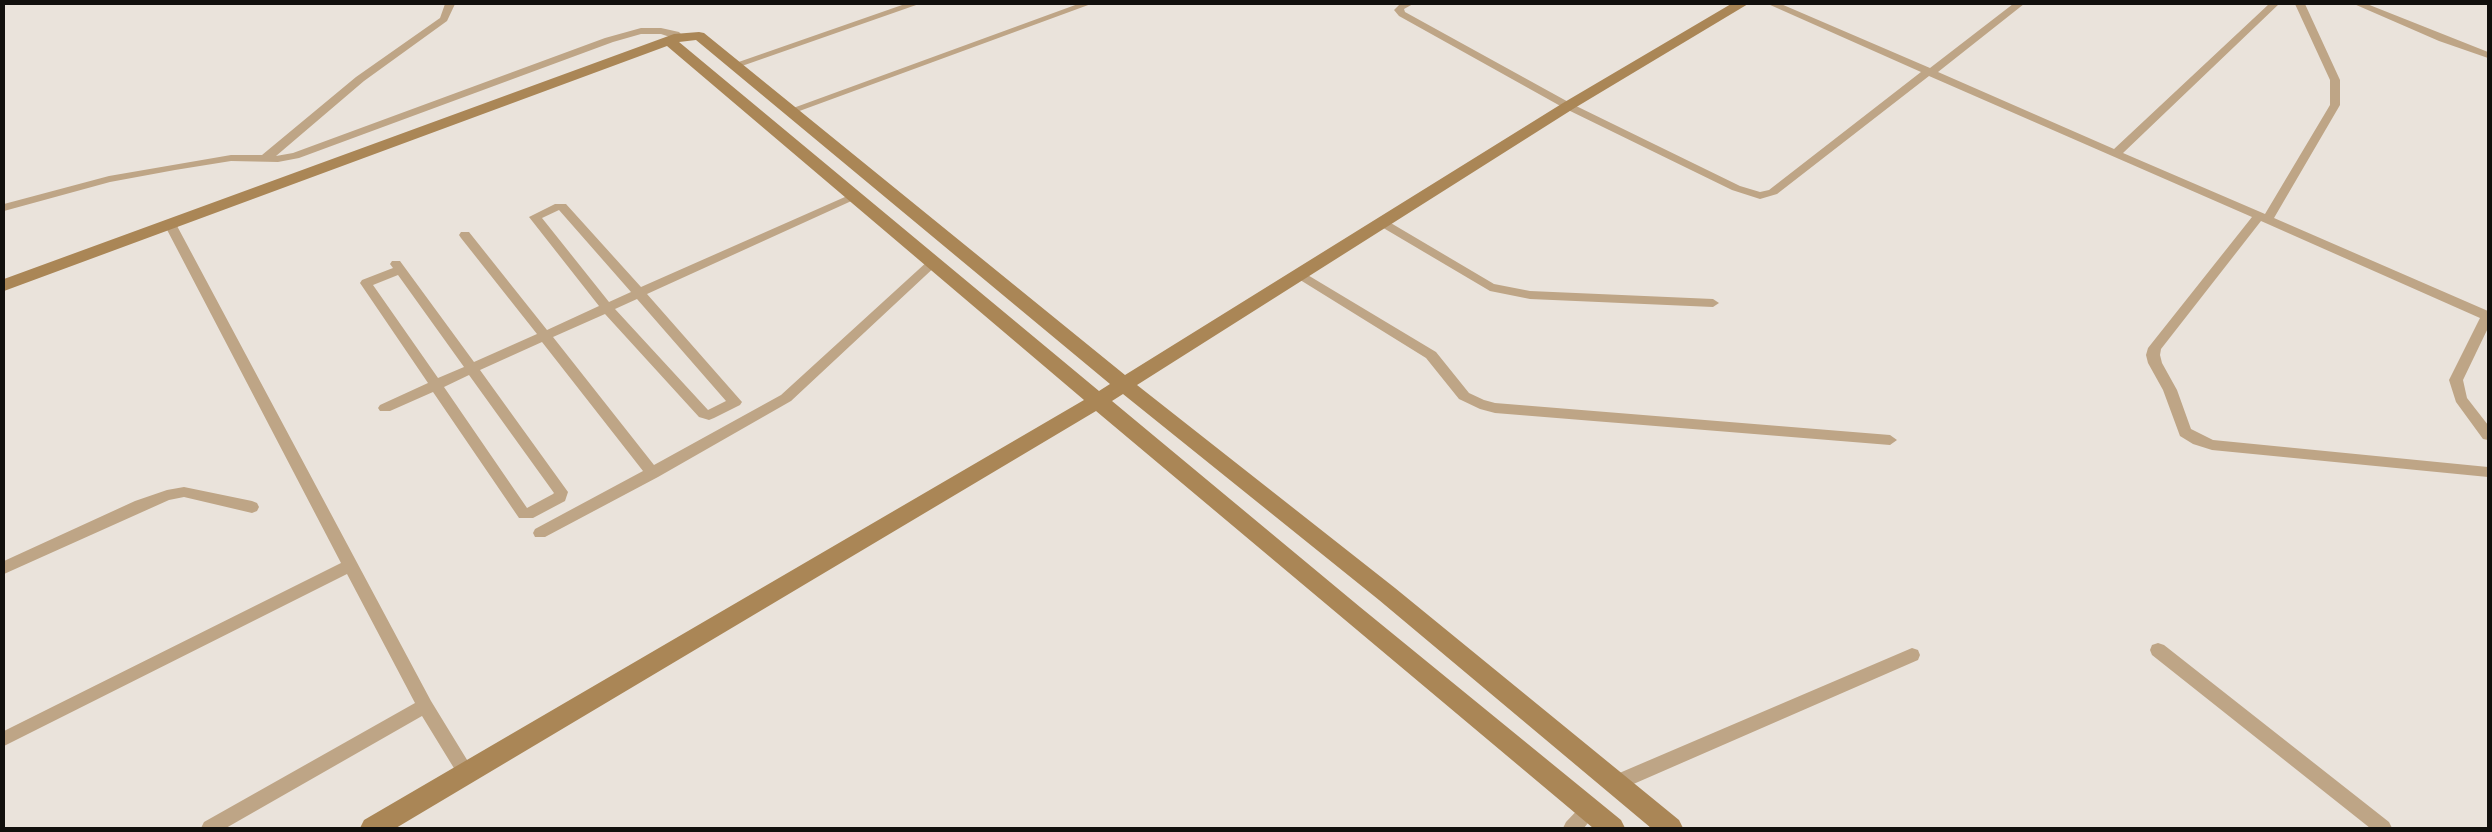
<!DOCTYPE html>
<style>
body{margin:0}
#map{position:relative;width:2492px;height:832px;overflow:hidden;background:#eae3db;font-family:Merriweather,serif}
canvas{display:block}
.frame{position:absolute;inset:0;border:5px solid #12100d;pointer-events:none}
</style>
<div id="map">
<canvas width="2492" height="832"></canvas>
<div class="frame"></div>
</div>
<script>
const ctx = document.querySelector('canvas').getContext('2d');
ctx.lineJoin = 'round';
const toPath = rows => new Path2D(rows.map(r => 'M' + r).join(''));
function paint(path, color) { ctx.fillStyle = color; ctx.fill(path, 'evenodd'); }
const street = toPath([
 [445,4,455,4,447,21,364,81,276,156,293,153,605,38,641,28,661,28,679,32,684,37,679,40,661,34,641,34,613,42,299,158,278,162,231,161,175,170,110,182,4,211,4,204,109,176,231,155,262,155,356,77,440,18,445,4],
 [905,4,919,4,739,67,735,68,730,65,905,4],
 [1078,4,1091,4,794,113,786,113,785,111,1078,4],
 [1400,4,1413,4,1404,9,1405,12,1572,104,1740,186,1760,192,1769,190,1921,72,1768,4,1781,4,1930,68,2013,4,2024,4,1938,72,2114,149,2269,4,2279,4,2123,153,2265,214,2330,105,2330,80,2295,4,2305,4,2340,80,2340,105,2274,218,2488,311,2488,328,2463,380,2467,398,2488,425,2488,440,2483,439,2456,402,2449,380,2480,318,2261,221,2161,349,2160,355,2162,363,2177,390,2191,429,2213,440,2488,467,2488,477,2212,450,2193,444,2180,436,2163,390,2148,363,2146,355,2148,348,2252,217,1929,76,1777,194,1760,199,1732,190,1564,108,1399,16,1394,10,1400,4],
 [2354,4,2367,4,2488,52,2488,58,2439,41,2354,4],
 [854,193,860,196,858,198,647,294,742,402,740,405,714,418,709,420,699,417,605,314,553,337,654,465,781,395,929,260,933,259,939,263,791,401,658,477,545,537,535,537,533,533,535,529,643,471,542,342,480,370,568,492,565,501,533,518,519,518,433,392,390,411,380,411,378,408,380,405,428,383,360,283,362,280,393,268,390,264,392,261,400,261,474,362,537,334,461,238,459,235,461,232,469,232,547,330,599,306,529,217,555,204,566,204,641,287,854,193],
 [559,210,631,292,609,302,542,218,559,210],
 [398,275,464,367,438,378,373,285,398,275],
 [637,299,726,401,708,410,615,309,637,299],
 [469,375,554,493,553,494,527,508,444,387,469,375],
 [1384,219,1494,284,1530,291,1713,299,1719,303,1713,307,1530,299,1490,291,1380,226,1378,223,1380,220,1384,219],
 [170,220,176,224,431,701,472,768,475,773,472,778,466,781,460,778,422,716,226,828,201,828,204,822,415,703,347,574,4,746,4,731,341,563,164,224,170,220],
 [1301,271,1436,352,1469,393,1484,400,1495,403,1890,435,1897,440,1890,445,1495,413,1480,409,1459,399,1426,358,1297,278,1295,275,1297,272,1301,271],
 [184,487,252,501,257,503,259,507,257,511,252,513,184,497,169,500,4,574,4,561,135,501,167,490,184,487],
 [2158,643,2164,645,2389,822,2392,828,2370,828,2152,655,2150,650,2152,645,2158,643],
 [1912,648,1918,650,1920,655,1918,660,1622,789,1616,791,1610,789,1607,783,1610,777,1912,648],
 [1590,801,1596,803,1599,809,1584,828,1563,828,1566,822,1584,803,1590,801]
]);
const secondary = toPath([
 [1731,4,1748,4,1573,109,1137,385,1395,588,1679,820,1683,828,1651,828,1379,600,1123,394,1112,401,1360,607,1621,820,1625,828,1593,828,1096,411,396,828,360,828,364,820,1084,400,667,46,4,291,4,279,674,34,699,32,704,33,1125,375,1563,103,1731,4],
 [696,40,1110,384,1099,391,679,42,696,40]
]);
paint(street, '#bea586');
paint(secondary, '#aa8656');
</script>
